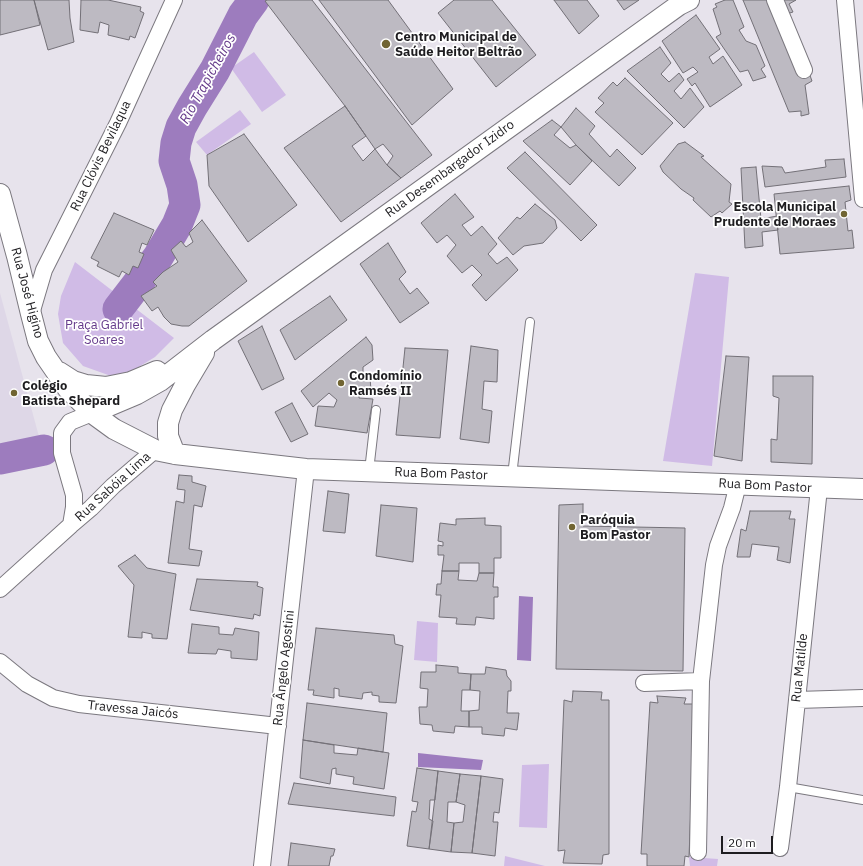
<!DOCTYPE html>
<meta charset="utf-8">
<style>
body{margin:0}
#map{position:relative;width:863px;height:866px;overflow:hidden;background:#e7e3ec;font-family:"IBM Plex Sans",sans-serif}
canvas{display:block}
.scale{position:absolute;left:721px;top:836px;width:52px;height:18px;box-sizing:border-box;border:2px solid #1e1d20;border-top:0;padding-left:5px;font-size:12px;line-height:14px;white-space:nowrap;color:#1e1d20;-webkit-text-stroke:3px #fff;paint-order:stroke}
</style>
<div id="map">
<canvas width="863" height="866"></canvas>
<div class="scale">20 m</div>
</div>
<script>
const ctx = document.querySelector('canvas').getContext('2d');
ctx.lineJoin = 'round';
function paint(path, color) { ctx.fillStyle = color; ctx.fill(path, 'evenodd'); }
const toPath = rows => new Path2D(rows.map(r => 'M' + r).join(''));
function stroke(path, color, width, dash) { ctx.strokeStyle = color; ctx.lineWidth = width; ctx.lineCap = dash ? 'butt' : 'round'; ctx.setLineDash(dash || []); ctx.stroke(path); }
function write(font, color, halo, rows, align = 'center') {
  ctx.font = font + ' "IBM Plex Sans",sans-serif'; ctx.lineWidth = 3.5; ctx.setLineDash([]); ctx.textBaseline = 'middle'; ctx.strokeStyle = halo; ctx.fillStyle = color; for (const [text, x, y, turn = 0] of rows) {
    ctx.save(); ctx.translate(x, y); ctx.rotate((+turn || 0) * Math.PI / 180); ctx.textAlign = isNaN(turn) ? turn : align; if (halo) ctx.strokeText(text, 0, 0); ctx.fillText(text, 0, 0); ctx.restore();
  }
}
const built = toPath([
 [0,293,41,444,0,453]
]);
const green = toPath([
 [254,52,286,95,262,112,231,68],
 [240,110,251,124,207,155,196,142],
 [75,262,174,338,155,357,132,371,111,376,83,366,63,343,58,314,61,296],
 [695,273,729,277,712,466,663,461],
 [417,621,438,623,437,662,414,660],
 [549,764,547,828,519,827,522,765],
 [505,856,545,866,504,866],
 [689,857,718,859,717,866,690,866]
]);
const water = toPath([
 [519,596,533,597,531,661,517,660],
 [418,753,483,760,481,770,418,767]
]);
const river = toPath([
 [118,309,158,257,177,225,185,205,182,185,174,161,176,143,181,127,192,107,215,70,243,15,254,0],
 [0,459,44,450]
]);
const building = toPath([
 [0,0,34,0,40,25,0,35,0,0],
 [34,0,69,0,70,18,74,42,48,50,34,0],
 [81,0,108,0,141,7,140,11,144,13,135,38,130,36,129,40,108,35,109,25,100,22,98,33,80,30,81,0],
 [267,0,312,0,432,155,401,178,387,165,393,156,383,144,375,149,345,106,265,1,267,0],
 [319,0,388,0,453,89,412,125,319,0],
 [454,0,492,0,536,55,496,87,438,13,454,0],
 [554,0,587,0,599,16,579,34,554,0],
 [617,0,639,0,624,10,617,0],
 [725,0,733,0,744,27,739,30,746,41,756,45,765,66,761,69,766,77,753,81,748,70,740,72,716,37,721,34,713,9,717,7,715,4,725,0],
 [743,0,771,0,808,70,812,81,805,85,809,114,801,116,801,111,789,112,743,0],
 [777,0,796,0,789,4,793,12,783,15,777,0],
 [696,15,720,49,709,57,713,64,723,56,742,85,710,107,695,83,692,86,687,79,698,72,693,67,683,73,662,41,696,15],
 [660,47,671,63,661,74,669,82,679,73,684,80,674,91,681,99,690,88,704,107,684,128,627,71,660,47],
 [625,78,673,123,642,155,595,112,604,103,598,98,613,82,617,86,625,78],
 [345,106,366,136,352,146,363,161,375,149,387,165,401,178,341,222,284,148,345,106],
 [576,108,595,126,589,134,610,157,617,149,636,168,619,186,576,145,561,127,576,108],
 [552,120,561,127,554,135,570,148,576,145,592,161,570,185,523,141,552,120],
 [244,134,297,205,248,242,209,186,207,155,244,134],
 [685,142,704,156,701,157,731,184,729,202,732,204,722,213,720,211,711,217,693,200,694,198,681,189,663,172,660,166,678,144,685,142],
 [525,152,597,225,581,241,507,168,525,152],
 [844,159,846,177,765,187,762,166,782,167,785,173,826,167,825,160,844,159],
 [756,167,761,219,777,216,778,230,762,232,763,246,745,248,741,168,756,167],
 [849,186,851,200,845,202,848,231,852,230,854,248,780,254,774,194,849,186],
 [455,194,474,217,462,225,471,236,482,226,497,244,488,254,497,264,507,257,518,270,486,301,472,285,482,275,472,265,462,273,447,256,456,245,447,235,437,243,421,223,455,194],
 [535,204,555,220,557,228,543,243,524,246,513,255,498,238,517,217,520,219,535,204],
 [114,213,154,230,147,245,142,243,139,252,144,254,138,268,133,266,129,275,122,271,119,277,97,266,99,262,91,258,114,213],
 [202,220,247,281,189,326,182,326,171,324,164,317,158,307,152,311,141,296,157,286,153,282,163,272,178,262,171,250,181,241,186,247,193,242,189,233,202,220],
 [388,243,406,272,399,279,410,294,417,288,429,303,400,323,360,264,388,243],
 [330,296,347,320,295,360,280,330,330,296],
 [262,326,284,379,262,390,238,341,262,326],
 [366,337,372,345,373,360,363,367,363,378,370,378,371,390,360,388,359,398,373,399,367,433,315,426,318,406,334,407,337,400,329,393,313,407,301,391,366,337],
 [471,346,498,350,497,382,484,381,482,409,492,411,489,443,460,439,471,346],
 [405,348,448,350,440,438,396,435,405,348],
 [726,356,749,357,742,461,714,456,726,356],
 [773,376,813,376,812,464,771,462,771,439,777,440,779,398,773,396,773,376],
 [292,403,308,434,291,442,275,412,292,403],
 [179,475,192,476,192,482,206,486,202,507,194,505,189,549,202,551,199,566,168,563,176,501,184,503,185,490,177,489,179,475],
 [328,491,349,494,345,533,323,531,328,491],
 [583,504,583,526,685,528,683,671,556,669,559,505,583,504],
 [381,505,417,508,413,562,376,556,381,505],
 [750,511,791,511,789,519,795,519,790,563,777,560,779,547,752,544,750,557,737,557,741,529,746,531,750,511],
 [485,518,485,525,501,526,501,558,494,558,494,573,479,573,479,563,459,563,459,571,442,571,444,555,438,555,438,545,443,546,443,542,438,541,440,523,456,525,456,519,485,518],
 [135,555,147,568,176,574,167,639,152,638,152,634,142,632,142,638,128,637,134,585,118,566,135,555],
 [442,571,459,571,458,580,477,581,479,573,494,573,493,587,498,587,498,597,494,597,494,619,476,617,475,625,456,624,457,618,439,617,441,595,436,595,437,584,441,584,442,571],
 [197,579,258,582,257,586,263,588,260,616,254,614,253,619,190,610,197,579],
 [192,624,219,627,219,634,233,635,235,628,259,632,257,660,231,658,231,651,218,649,216,654,188,653,192,624],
 [316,628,394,635,395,644,403,646,396,703,379,702,379,696,372,695,372,692,363,693,362,699,339,696,339,689,334,688,334,698,313,695,314,690,308,690,316,628],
 [436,665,458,667,458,673,471,674,470,690,462,690,461,711,469,711,469,727,455,726,454,733,433,731,432,725,420,724,419,707,427,707,428,689,420,688,421,672,436,672,436,665],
 [486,667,506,670,507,676,511,681,511,691,508,691,507,713,519,713,517,730,505,728,504,736,482,734,482,727,469,727,469,711,479,710,480,691,470,690,471,674,485,674,486,667],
 [573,691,602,692,601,700,609,700,609,854,603,855,602,864,563,863,565,850,558,851,564,700,572,702,573,691],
 [657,696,686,698,684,704,695,704,689,857,685,856,684,866,647,866,647,854,641,854,650,702,658,703,657,696],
 [307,703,387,713,383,752,303,740,307,703],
 [303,740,334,745,334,753,357,755,358,748,389,753,384,789,353,784,354,777,336,774,336,768,332,769,330,784,300,778,303,740],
 [417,768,438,771,435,800,430,800,429,819,433,821,429,849,407,846,412,811,416,812,418,802,412,801,417,768],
 [438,771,460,774,456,802,448,802,447,822,454,823,451,852,429,849,438,771],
 [460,774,481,776,472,853,451,852,454,823,463,822,465,805,456,802,460,774],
 [481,776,503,779,499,813,494,812,493,822,498,822,495,856,472,853,481,776],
 [294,783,396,797,394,816,288,804,294,783],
 [291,843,335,849,333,856,331,856,329,866,288,866,291,843]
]);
const service = toPath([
 [369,471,376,410],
 [512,476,530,322],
 [788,787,863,800]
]);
const minor = toPath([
 [775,0,804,70],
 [845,0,863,199],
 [31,314,44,270,118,123,174,0],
 [71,525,74,507,74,495,62,453,62,433,70,422,92,413],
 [0,589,71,525,91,508,113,486,155,450],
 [0,662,27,684,53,698,79,704,278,726],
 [644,683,701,681],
 [797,700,863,698],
 [780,848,788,787,819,488],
 [698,852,701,681,714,565,718,546,732,508,738,484],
 [262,866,306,469]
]);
const tertiary = toPath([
 [0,194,17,256,31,314,38,341,46,357,68,389,92,413,114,429,155,450,175,454,306,469,863,489],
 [59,372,73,381,86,385,106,387,131,382,157,371],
 [92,413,137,394,160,381,213,340,679,5,689,0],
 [175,454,168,436,168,423,172,410,185,385,204,353]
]);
const markers = [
 [386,44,5,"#716532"],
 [844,214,4,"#716532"],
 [341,383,4,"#716532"],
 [14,393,4,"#716532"],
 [572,527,4,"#716532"]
];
const poiNames = [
 ["Centro Municipal de",395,37],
 ["Saúde Heitor Beltrão",395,52],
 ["Escola Municipal",836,207,"right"],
 ["Prudente de Moraes",836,222,"right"],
 ["Condomínio",349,376],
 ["Ramsés II",349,391],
 ["Colégio",22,386],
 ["Batista Shepard",22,401],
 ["Paróquia",580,520],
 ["Bom Pastor",580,535]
];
const streetNames = [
 ["Rua Clóvis Bevilaqua",101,156,-64],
 ["Rua Desembargador Izidro",450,169,-36],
 ["Rua José Higino",27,293,75],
 ["Rua Bom Pastor",441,474,2],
 ["Rua Bom Pastor",765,486,3],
 ["Rua Sabóia Lima",113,487,-42],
 ["Rua Ângelo Agostini",284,668,-84],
 ["Rua Matilde",800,668,-84],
 ["Travessa Jaicós",133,710,6]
];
const parkNames = [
 ["Praça Gabriel",104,325],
 ["Soares",104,340]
];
const waterNames = [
 ["Rio Trapicheiros",208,79,-61]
];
paint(built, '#ded7e7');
paint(green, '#d0bbe6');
paint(water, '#9d7cbe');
stroke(river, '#9d7cbe', 31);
paint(building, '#bdbac2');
stroke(building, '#737077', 1);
stroke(service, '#7b787f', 10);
stroke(minor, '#7b787f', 18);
stroke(tertiary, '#7b787f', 22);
stroke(service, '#fff', 8);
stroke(minor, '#fff', 16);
stroke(tertiary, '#fff', 20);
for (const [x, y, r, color] of markers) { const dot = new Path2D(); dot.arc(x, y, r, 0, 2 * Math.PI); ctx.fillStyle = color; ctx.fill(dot); stroke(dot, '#fff', 1.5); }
write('bold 13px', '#1e1d20', '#fff', poiNames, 'left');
write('13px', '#1e1d20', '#fff', streetNames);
write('13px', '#653a8b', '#fff', parkNames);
write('italic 14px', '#623788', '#fff', waterNames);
</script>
